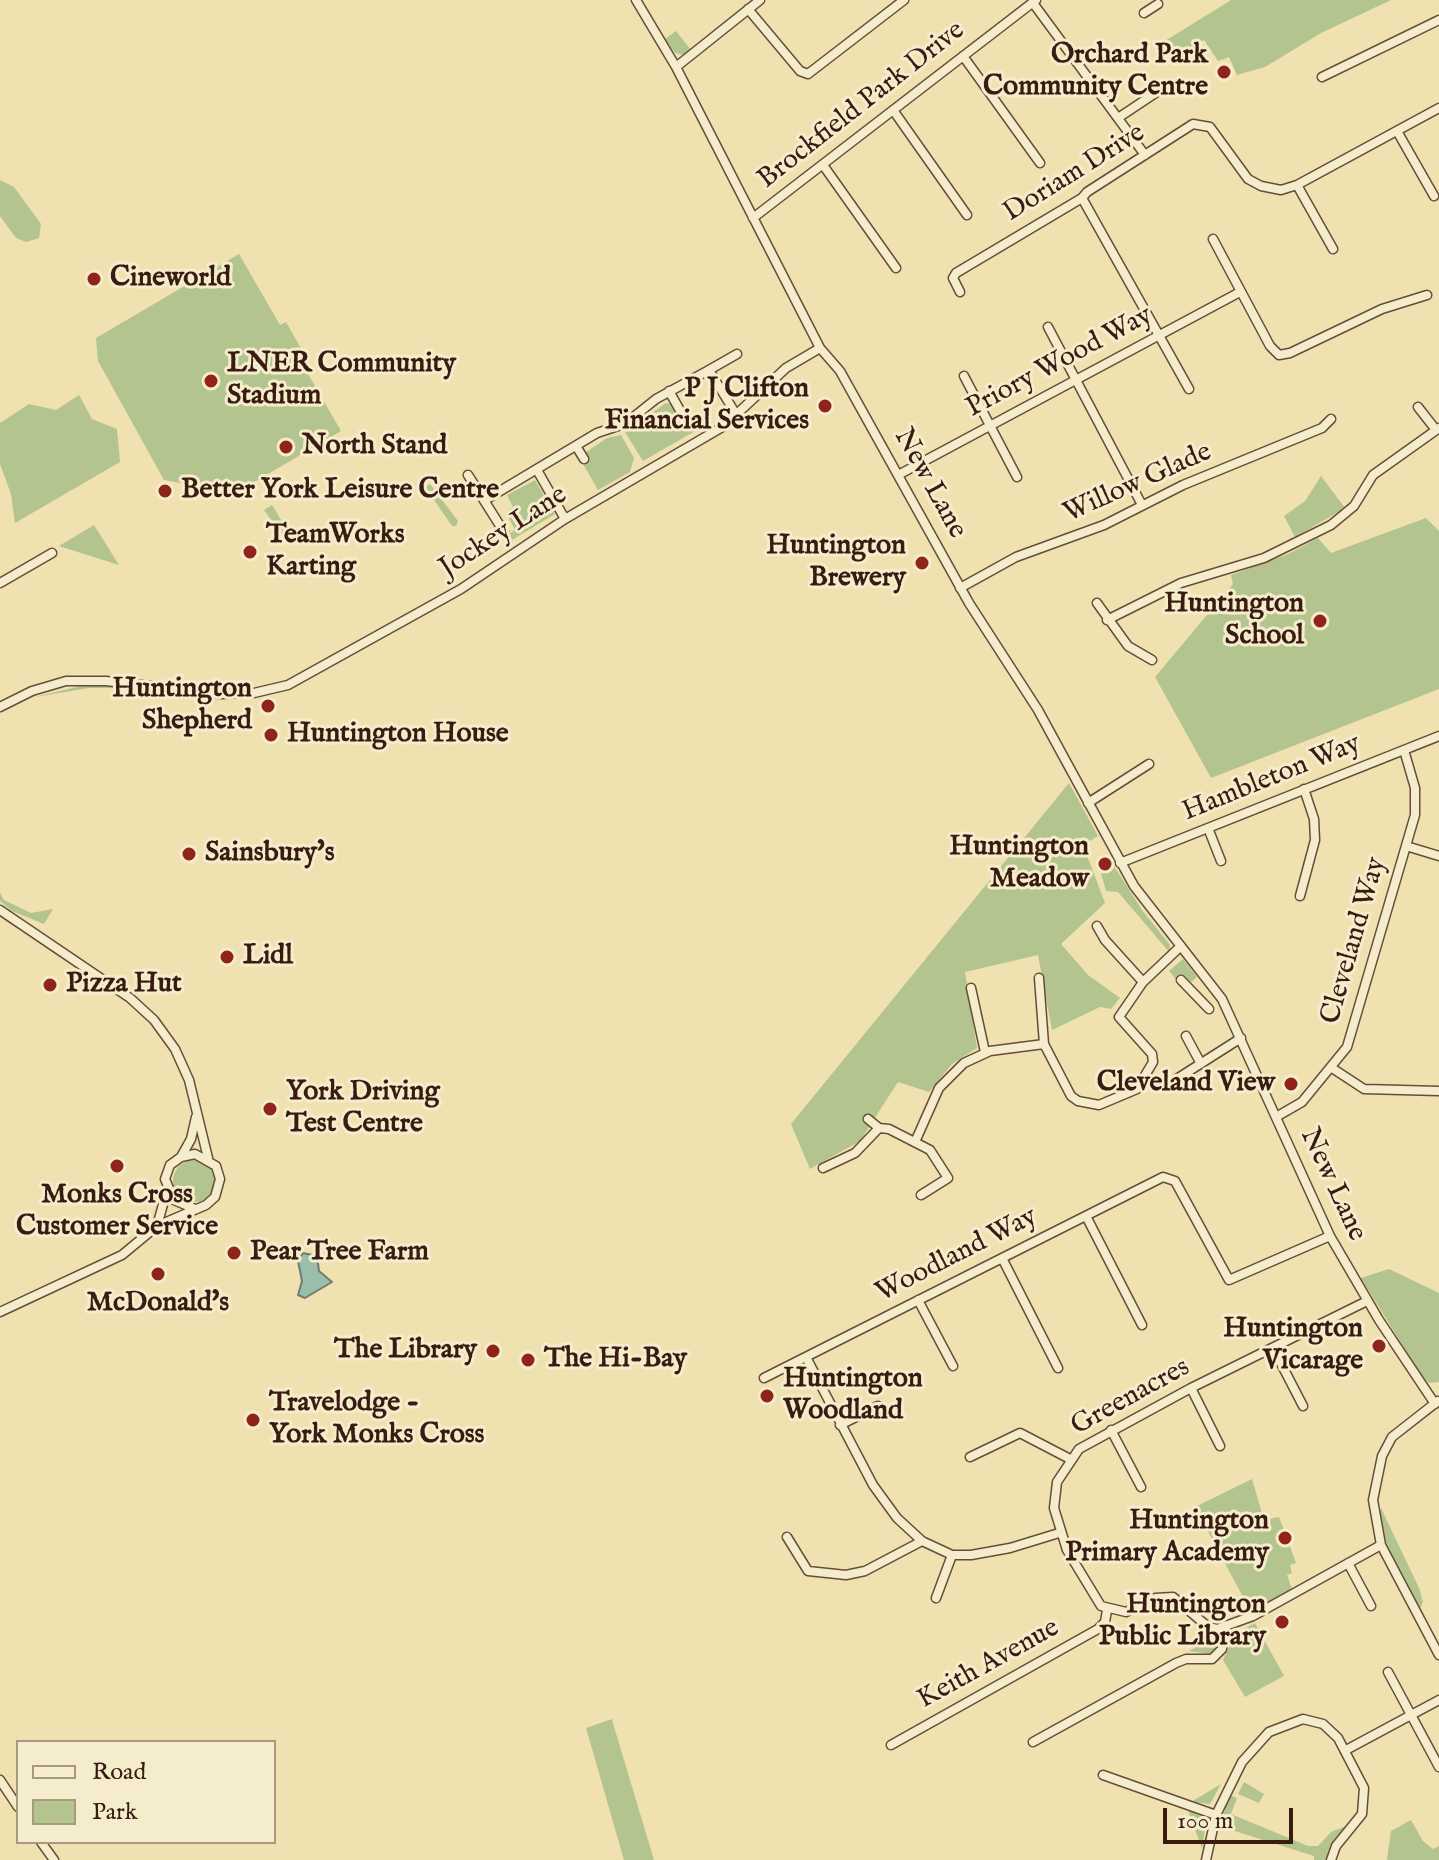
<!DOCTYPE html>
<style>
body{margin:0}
#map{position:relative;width:1439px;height:1860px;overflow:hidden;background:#efe1b0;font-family:"IM FELL English",serif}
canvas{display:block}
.legend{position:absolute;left:16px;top:1740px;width:260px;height:104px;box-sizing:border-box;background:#f5eccc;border:2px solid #a99981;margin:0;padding:10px 14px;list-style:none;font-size:24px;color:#381c11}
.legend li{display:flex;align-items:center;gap:16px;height:40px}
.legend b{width:40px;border:2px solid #a99981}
.scale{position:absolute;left:1163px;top:1808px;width:130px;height:36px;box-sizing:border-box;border:4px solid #381c11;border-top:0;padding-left:10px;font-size:24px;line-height:28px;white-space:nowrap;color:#381c11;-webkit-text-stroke:6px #f5eccc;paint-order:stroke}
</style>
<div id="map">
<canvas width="1439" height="1860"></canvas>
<ul class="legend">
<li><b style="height:10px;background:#f5eccc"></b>Road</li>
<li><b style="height:22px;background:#b4c48f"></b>Park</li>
</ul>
<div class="scale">100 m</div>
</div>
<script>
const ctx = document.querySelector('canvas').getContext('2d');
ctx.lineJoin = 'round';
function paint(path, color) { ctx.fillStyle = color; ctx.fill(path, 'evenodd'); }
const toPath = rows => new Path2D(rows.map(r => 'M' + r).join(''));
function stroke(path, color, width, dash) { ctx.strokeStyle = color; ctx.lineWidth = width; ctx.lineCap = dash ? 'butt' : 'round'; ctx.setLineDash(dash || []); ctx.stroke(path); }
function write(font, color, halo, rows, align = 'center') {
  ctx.font = font + ' "IM FELL English",serif'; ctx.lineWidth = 6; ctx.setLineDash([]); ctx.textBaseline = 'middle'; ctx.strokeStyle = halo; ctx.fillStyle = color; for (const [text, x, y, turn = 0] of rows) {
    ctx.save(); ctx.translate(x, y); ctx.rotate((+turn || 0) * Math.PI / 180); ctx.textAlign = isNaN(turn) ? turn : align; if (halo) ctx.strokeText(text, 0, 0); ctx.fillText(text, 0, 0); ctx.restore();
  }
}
const green = toPath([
 [1231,0,1391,0,1321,33,1265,67,1237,75,1229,57,1218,61,1204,40,1177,57,1165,41],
 [676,31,691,50,683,55,675,53,665,39],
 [0,180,14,187,41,224,39,238,26,242,16,238,0,216],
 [239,254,280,325,286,322,306,357,300,360,341,431,236,493,164,480,98,361,96,338],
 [79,395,92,419,117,429,120,462,15,523,11,494,0,464,0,423,29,404,56,410],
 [666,403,672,404,681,419,688,415,697,430,643,461,625,432],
 [621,435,634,458,630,472,598,490,583,464,589,460,586,452,607,438],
 [1321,476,1345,508,1295,537,1284,516,1305,501],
 [535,480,555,514,512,540,509,534,515,530,506,512,513,507,507,495],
 [430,484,458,521,456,526,452,526,425,487],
 [272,505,277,513,294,542,287,542,264,510],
 [1426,518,1439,531,1439,689,1211,778,1155,677,1233,584,1231,575,1288,554,1318,538,1331,553],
 [94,525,119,565,59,546],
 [85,685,105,685,140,688,89,688,35,697],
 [1069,783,1098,836,1083,845,1105,903,1061,944,1088,975,1120,998,1111,1009,1100,1007,1052,1030,1038,955,965,972,977,1048,952,1064,929,1092,898,1082,860,1141,810,1169,791,1124],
 [1114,866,1142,910,1170,945,1170,953,1118,892,1106,891,1101,873],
 [0,893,4,900,31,913,53,909,44,924,12,911,0,901],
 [1183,959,1197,977,1191,982,1185,976,1178,982,1169,971],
 '173 1181a21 21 0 1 1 42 0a21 21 0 1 1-42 0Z',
 [1389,1269,1439,1293,1439,1382,1429,1383,1422,1377,1361,1278],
 [1252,1479,1264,1520,1279,1517,1296,1563,1290,1565,1292,1573,1287,1575,1292,1589,1251,1612,1195,1507],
 [1381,1508,1419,1588,1423,1602,1420,1609,1388,1549,1379,1518],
 [1255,1623,1284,1676,1245,1697,1223,1660,1235,1634],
 [1215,1636,1217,1647,1210,1654,1189,1651],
 [612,1719,612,1720,654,1860,624,1860,586,1728],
 [1244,1782,1264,1794,1259,1803,1238,1794],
 [1221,1784,1210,1804,1191,1802],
 [1230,1795,1237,1798,1231,1814,1308,1846,1318,1846,1331,1832,1346,1826,1327,1860,1314,1860,1314,1856,1219,1826],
 [1188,1810,1201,1814,1206,1822,1202,1849],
 [1411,1820,1423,1841,1433,1849,1439,1846,1439,1860,1387,1860,1391,1831]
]);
const water = toPath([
 [303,1253,317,1256,319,1271,332,1282,305,1298,298,1295,302,1281,298,1261,303,1253]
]);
const minor = toPath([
 [636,0,676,67,820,348,840,371,969,603,1038,710,1134,886,1222,999,1330,1236,1379,1320,1435,1404],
 [1033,3,1145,155],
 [748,9,800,71,808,74,904,0],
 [1144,13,1158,4],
 [963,56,1040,163],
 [676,67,760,0],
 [1322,77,1439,20],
 [893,110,967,215],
 [1118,118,1163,88],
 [1397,131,1434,196],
 [823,165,896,268],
 [1297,185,1333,249],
 [1082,198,1189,389],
 [753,218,1036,0],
 [1213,239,1270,346,1279,355,1290,353,1382,309,1427,295],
 [960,292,953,278,956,273,1082,198,1087,192,1193,124,1210,127,1248,179,1261,186,1281,190,1297,185,1439,108],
 [1048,327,1142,505],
 [737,354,709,370,737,416],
 [964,376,1017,477],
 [669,391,682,414],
 [1418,407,1436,430],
 [631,419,656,399,709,370],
 [576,446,584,459],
 [537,470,565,519],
 [900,474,1240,292],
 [468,475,504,532],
 [485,500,597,433,618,426],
 [0,583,52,553],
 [960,588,1016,557,1104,525,1183,485,1322,428,1331,419],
 [1097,603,1128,646,1152,660],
 [1107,620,1181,583,1264,558,1331,525,1354,506,1373,475,1439,428],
 [0,707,32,691,66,681,106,681,220,694,254,693,288,685,461,589,565,519,724,426,786,368,820,348],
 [1088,803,1149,764],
 [1208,828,1221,861],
 [1406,846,1439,856],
 [1120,863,1439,736],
 [1300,896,1315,840,1314,819,1304,789],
 [0,910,130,998,154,1020,175,1049,189,1080,208,1158],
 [1097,926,1105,940,1143,982],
 [1039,978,1044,1044],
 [1181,980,1209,1009],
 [971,988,985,1052],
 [1186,1036,1200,1062],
 [1044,1044,1071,1096,1078,1101,1099,1105,1137,1089,1153,1062,1152,1054,1119,1017,1143,982,1181,946],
 [1332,1068,1364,1089,1439,1091],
 [1175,1080,1241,1038],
 [1276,1117,1302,1102,1347,1047,1415,815,1415,788,1404,750],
 [868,1119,879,1128],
 [915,1142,939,1088,964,1063,990,1051,1044,1044],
 [181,1157,191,1139,196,1117],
 [823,1168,855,1153,879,1128,889,1129,930,1150,948,1178,921,1195],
 [1086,1216,1142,1325],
 [157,1226,167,1190],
 [1002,1258,1058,1368],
 [918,1300,953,1366],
 [1367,1301,1191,1388,1079,1449,1057,1482,1054,1508,1067,1550,1101,1606,1126,1612,1155,1598,1173,1597,1207,1626,1217,1629,1253,1616,1381,1545],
 [0,1312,122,1255,157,1226,206,1205,215,1197,220,1179,216,1166,195,1154,181,1157,170,1165,165,1179,174,1200,195,1209],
 [1273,1348,1303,1406],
 [806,1357,873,1485,897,1518,922,1541,952,1555,971,1555,1010,1548,1059,1533],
 [764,1378,1163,1177,1175,1181,1229,1280,1330,1236],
 [1191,1388,1220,1446],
 [1438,1401,1392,1437,1382,1456,1373,1500,1381,1545,1439,1655],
 [840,1425,878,1406],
 [1111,1430,1141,1487],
 [970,1457,1020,1433,1070,1459],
 [787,1537,808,1571,846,1575,865,1571,922,1541],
 [1348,1563,1371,1606],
 [936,1598,952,1555],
 [1388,1672,1439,1767],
 [1033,1742,1176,1663,1186,1659,1212,1659,1222,1649,1225,1629],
 [891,1745,1098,1629,1105,1622,1107,1610],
 [1346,1750,1439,1700],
 [1103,1775,1216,1815],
 [0,1780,18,1807],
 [41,1842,54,1860],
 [1206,1860,1216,1815,1242,1762,1269,1732,1303,1719,1323,1724,1338,1738,1364,1788,1362,1814,1336,1846,1331,1860]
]);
const markers = [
 [1224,72,8,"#8f2418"],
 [94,279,8,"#8f2418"],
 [211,381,8,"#8f2418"],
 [825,406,8,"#8f2418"],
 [286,447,8,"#8f2418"],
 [165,491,8,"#8f2418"],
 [250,552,8,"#8f2418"],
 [922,563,8,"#8f2418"],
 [1320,621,8,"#8f2418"],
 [268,706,8,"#8f2418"],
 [271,735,8,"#8f2418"],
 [189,854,8,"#8f2418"],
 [1105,864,8,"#8f2418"],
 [227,957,8,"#8f2418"],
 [50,985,8,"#8f2418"],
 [1291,1084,8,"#8f2418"],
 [270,1109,8,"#8f2418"],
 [117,1166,8,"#8f2418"],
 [234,1253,8,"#8f2418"],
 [158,1274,8,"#8f2418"],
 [1379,1346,8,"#8f2418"],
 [493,1351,8,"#8f2418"],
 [528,1360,8,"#8f2418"],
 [767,1396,8,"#8f2418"],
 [253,1420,8,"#8f2418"],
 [1285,1538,8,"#8f2418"],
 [1282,1622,8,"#8f2418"]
];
const poiNames = [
 ["Orchard Park",1208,56,"right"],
 ["Community Centre",1208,88,"right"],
 ["Cineworld",110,279],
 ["LNER Community",227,365],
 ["Stadium",227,397],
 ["P J Clifton",809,390,"right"],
 ["Financial Services",809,422,"right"],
 ["North Stand",302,447],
 ["Better York Leisure Centre",181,491],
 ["TeamWorks",266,536],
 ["Karting",266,568],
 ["Huntington",906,547,"right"],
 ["Brewery",906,579,"right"],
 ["Huntington",1304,605,"right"],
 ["School",1304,637,"right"],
 ["Huntington",252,690,"right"],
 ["Shepherd",252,722,"right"],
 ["Huntington House",287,735],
 ["Huntington",1089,848,"right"],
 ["Meadow",1089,880,"right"],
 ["Sainsbury's",205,854],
 ["Lidl",243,957],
 ["Pizza Hut",66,985],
 ["Cleveland View",1275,1084,"right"],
 ["York Driving",286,1093],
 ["Test Centre",286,1125],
 ["Monks Cross",117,1196,"center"],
 ["Customer Service",117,1228,"center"],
 ["Pear Tree Farm",250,1253],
 ["McDonald's",158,1304,"center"],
 ["Huntington",1363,1330,"right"],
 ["Vicarage",1363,1362,"right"],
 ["The Library",477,1351,"right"],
 ["The Hi-Bay",544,1360],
 ["Huntington",783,1380],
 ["Woodland",783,1412],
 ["Travelodge -",269,1404],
 ["York Monks Cross",269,1436],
 ["Huntington",1269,1522,"right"],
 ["Primary Academy",1269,1554,"right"],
 ["Huntington",1266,1606,"right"],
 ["Public Library",1266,1638,"right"]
];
const streetNames = [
 ["Brockfield Park Drive",862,106,-38],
 ["Doriam Drive",1075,174,-32],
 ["Priory Wood Way",1060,363,-28],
 ["New Lane",929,484,61],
 ["Willow Glade",1138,484,-24],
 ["Jockey Lane",504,533,-33],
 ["Hambleton Way",1272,779,-22],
 ["Cleveland Way",1355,941,-74],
 ["New Lane",1332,1185,65],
 ["Woodland Way",957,1256,-27],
 ["Greenacres",1131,1398,-29],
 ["Keith Avenue",989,1665,-29]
];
paint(green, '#b4c48f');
paint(water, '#9abeac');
stroke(water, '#737d6e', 2);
stroke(minor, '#664d39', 11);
stroke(minor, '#f5eccc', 8);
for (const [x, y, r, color] of markers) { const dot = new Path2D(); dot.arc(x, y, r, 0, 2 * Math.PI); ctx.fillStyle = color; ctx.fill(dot); stroke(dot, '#f5eccc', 3); }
write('bold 28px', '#381c11', '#f5eccc', poiNames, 'left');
write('28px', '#381c11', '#f5eccc', streetNames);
</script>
